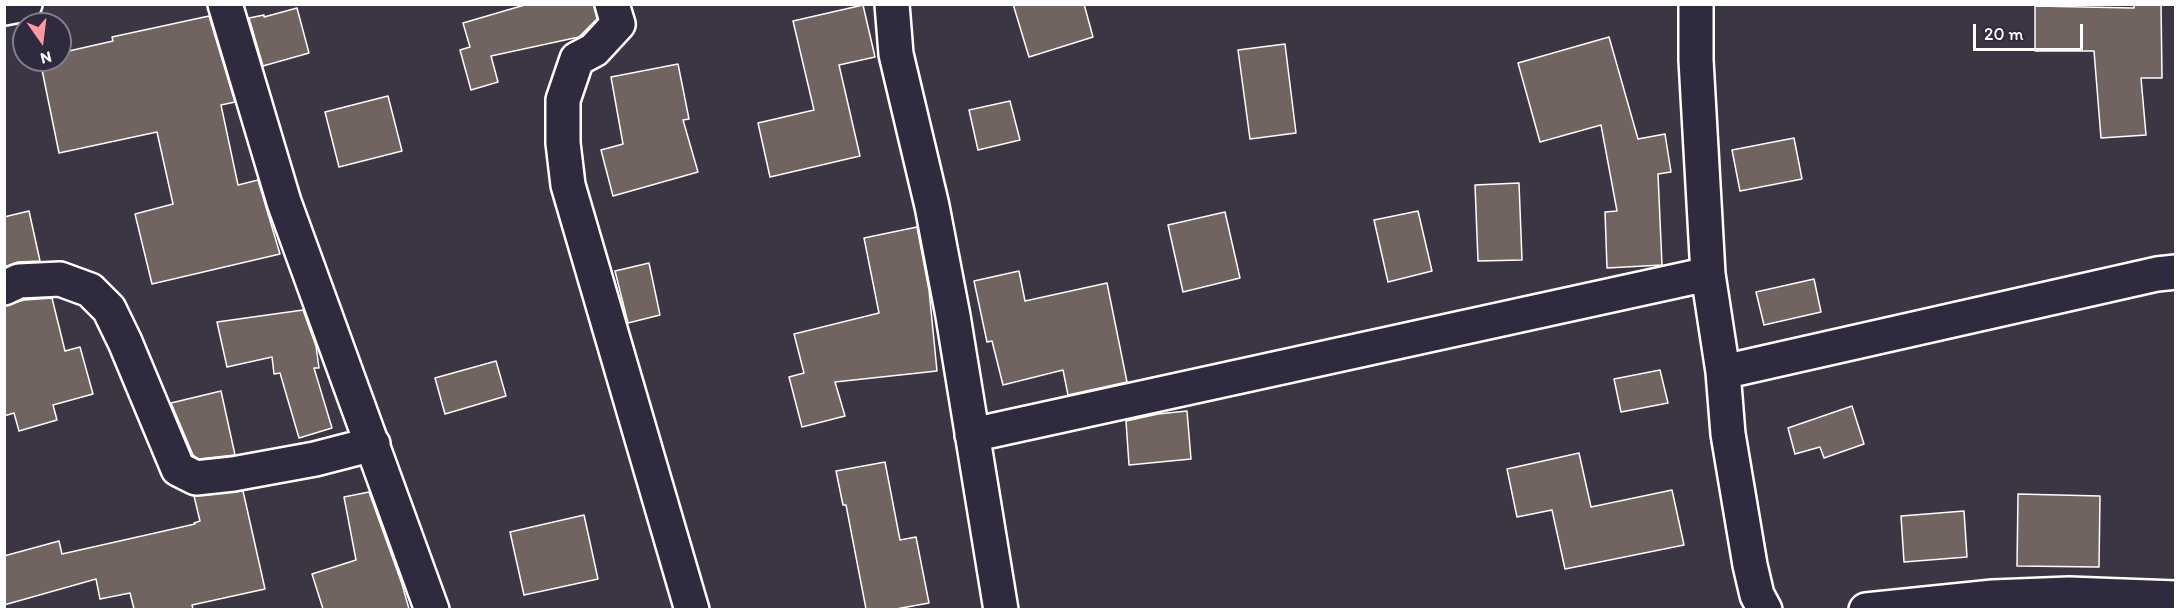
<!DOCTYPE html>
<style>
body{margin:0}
#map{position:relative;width:2180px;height:614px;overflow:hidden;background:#3c3544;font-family:Itim,sans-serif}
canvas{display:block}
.frame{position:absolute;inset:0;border:6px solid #fff;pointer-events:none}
.north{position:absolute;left:12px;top:12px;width:60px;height:60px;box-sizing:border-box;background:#2f2a3d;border:2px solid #827f8b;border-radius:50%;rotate:166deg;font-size:16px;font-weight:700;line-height:24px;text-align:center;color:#fff}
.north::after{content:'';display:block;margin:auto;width:21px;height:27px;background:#ff9aa2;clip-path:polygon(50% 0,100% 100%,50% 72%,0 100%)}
.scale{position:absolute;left:1973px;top:24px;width:110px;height:27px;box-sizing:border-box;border:3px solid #fff;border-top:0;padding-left:8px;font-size:18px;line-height:21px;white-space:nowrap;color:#fff;-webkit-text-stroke:4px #2f2a3d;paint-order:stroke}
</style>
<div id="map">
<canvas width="2180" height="614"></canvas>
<div class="frame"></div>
<div class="north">N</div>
<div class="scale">20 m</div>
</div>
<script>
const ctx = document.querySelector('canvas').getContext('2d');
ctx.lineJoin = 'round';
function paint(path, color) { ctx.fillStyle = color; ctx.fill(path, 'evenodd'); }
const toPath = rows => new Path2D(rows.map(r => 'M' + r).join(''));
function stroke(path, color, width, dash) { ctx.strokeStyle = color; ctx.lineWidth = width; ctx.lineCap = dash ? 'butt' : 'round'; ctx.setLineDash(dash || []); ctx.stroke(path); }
const building = toPath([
 [528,4,594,4,597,19,579,37,491,56,498,82,471,90,460,50,470,47,463,23,528,4],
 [1013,4,1084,4,1093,37,1029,57,1013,4],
 [2134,4,2161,4,2162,78,2141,78,2146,135,2101,138,2094,51,2035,51,2035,6,2134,8,2134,4],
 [863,5,875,57,839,65,860,156,770,177,758,123,814,110,793,21,863,5],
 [297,8,309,53,263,66,249,18,264,15,264,17,297,8],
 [209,16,235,102,221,105,238,185,258,180,280,254,152,284,135,214,173,204,157,132,59,153,40,60,60,60,60,53,113,41,112,37,209,16],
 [1609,37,1638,139,1665,134,1671,172,1658,174,1662,265,1607,268,1605,212,1617,211,1601,125,1540,142,1518,63,1609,37],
 [1285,44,1296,133,1250,139,1238,50,1285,44],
 [678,64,689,119,683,120,698,172,613,196,601,150,623,144,611,77,678,64],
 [388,96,402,151,339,167,325,112,388,96],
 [1010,101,1020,140,978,150,969,110,1010,101],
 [1794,138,1802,179,1740,191,1732,150,1794,138],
 [1519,183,1522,260,1478,261,1475,185,1519,183],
 [29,211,40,261,18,262,4,267,4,217,29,211],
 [1418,211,1432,271,1388,282,1374,220,1418,211],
 [1225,212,1240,278,1183,292,1168,225,1225,212],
 [917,227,929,290,937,371,835,382,845,416,802,427,789,377,804,373,794,334,879,313,864,238,917,227],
 [649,263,660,315,628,323,615,271,649,263],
 [1019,271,1025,301,1107,283,1127,382,1068,395,1063,370,1003,385,992,341,987,342,974,281,1019,271],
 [1814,279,1821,312,1764,325,1756,292,1814,279],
 [52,298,65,351,80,347,93,394,53,405,57,420,19,431,14,413,4,416,4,306,24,300,52,298],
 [303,310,316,346,319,368,314,368,332,428,299,438,280,373,274,374,272,357,227,367,217,322,303,310],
 [496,361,506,396,445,414,435,378,496,361],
 [1660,370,1668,403,1621,412,1614,379,1660,370],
 [221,391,235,455,199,459,193,455,171,403,221,391],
 [1852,406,1864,444,1824,458,1820,447,1795,454,1788,428,1852,406],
 [1187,411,1191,459,1129,465,1126,421,1158,414,1187,411],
 [1579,453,1591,507,1672,490,1684,545,1565,569,1552,510,1517,517,1507,469,1579,453],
 [885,462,900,540,916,537,929,603,896,609,866,609,846,505,843,505,836,471,885,462],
 [243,491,265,589,192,605,193,609,134,609,130,593,100,599,96,579,4,605,4,556,59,541,62,554,195,524,194,523,200,521,194,496,243,491],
 [369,492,402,584,409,609,323,609,312,574,356,560,344,497,369,492],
 [2018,494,2100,496,2099,567,2017,566,2018,494],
 [1964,511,1967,557,1904,562,1901,516,1964,511],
 [584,515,598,579,524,595,510,532,584,515]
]);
const minor = toPath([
 [225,4,284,202,432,610],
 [612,4,618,24,594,50,577,59,563,100,563,143,568,185,692,610],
 [892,4,896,54,932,206,953,316,1001,610],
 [1696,4,1696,60,1708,274,1723,372,1728,434,1750,565,1757,595,1765,610],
 [4,8,25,4],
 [4,288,19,281,60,279,90,290,109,309,125,342,178,469,196,478,233,474,315,459,373,444],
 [1723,372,2157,274,2176,272],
 [972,435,1708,274],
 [1866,610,1993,597,2069,594,2176,598]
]);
paint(building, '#71635f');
stroke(building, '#fff', 1.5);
stroke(minor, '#fff', 38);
stroke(minor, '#2f2a3d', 33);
</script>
